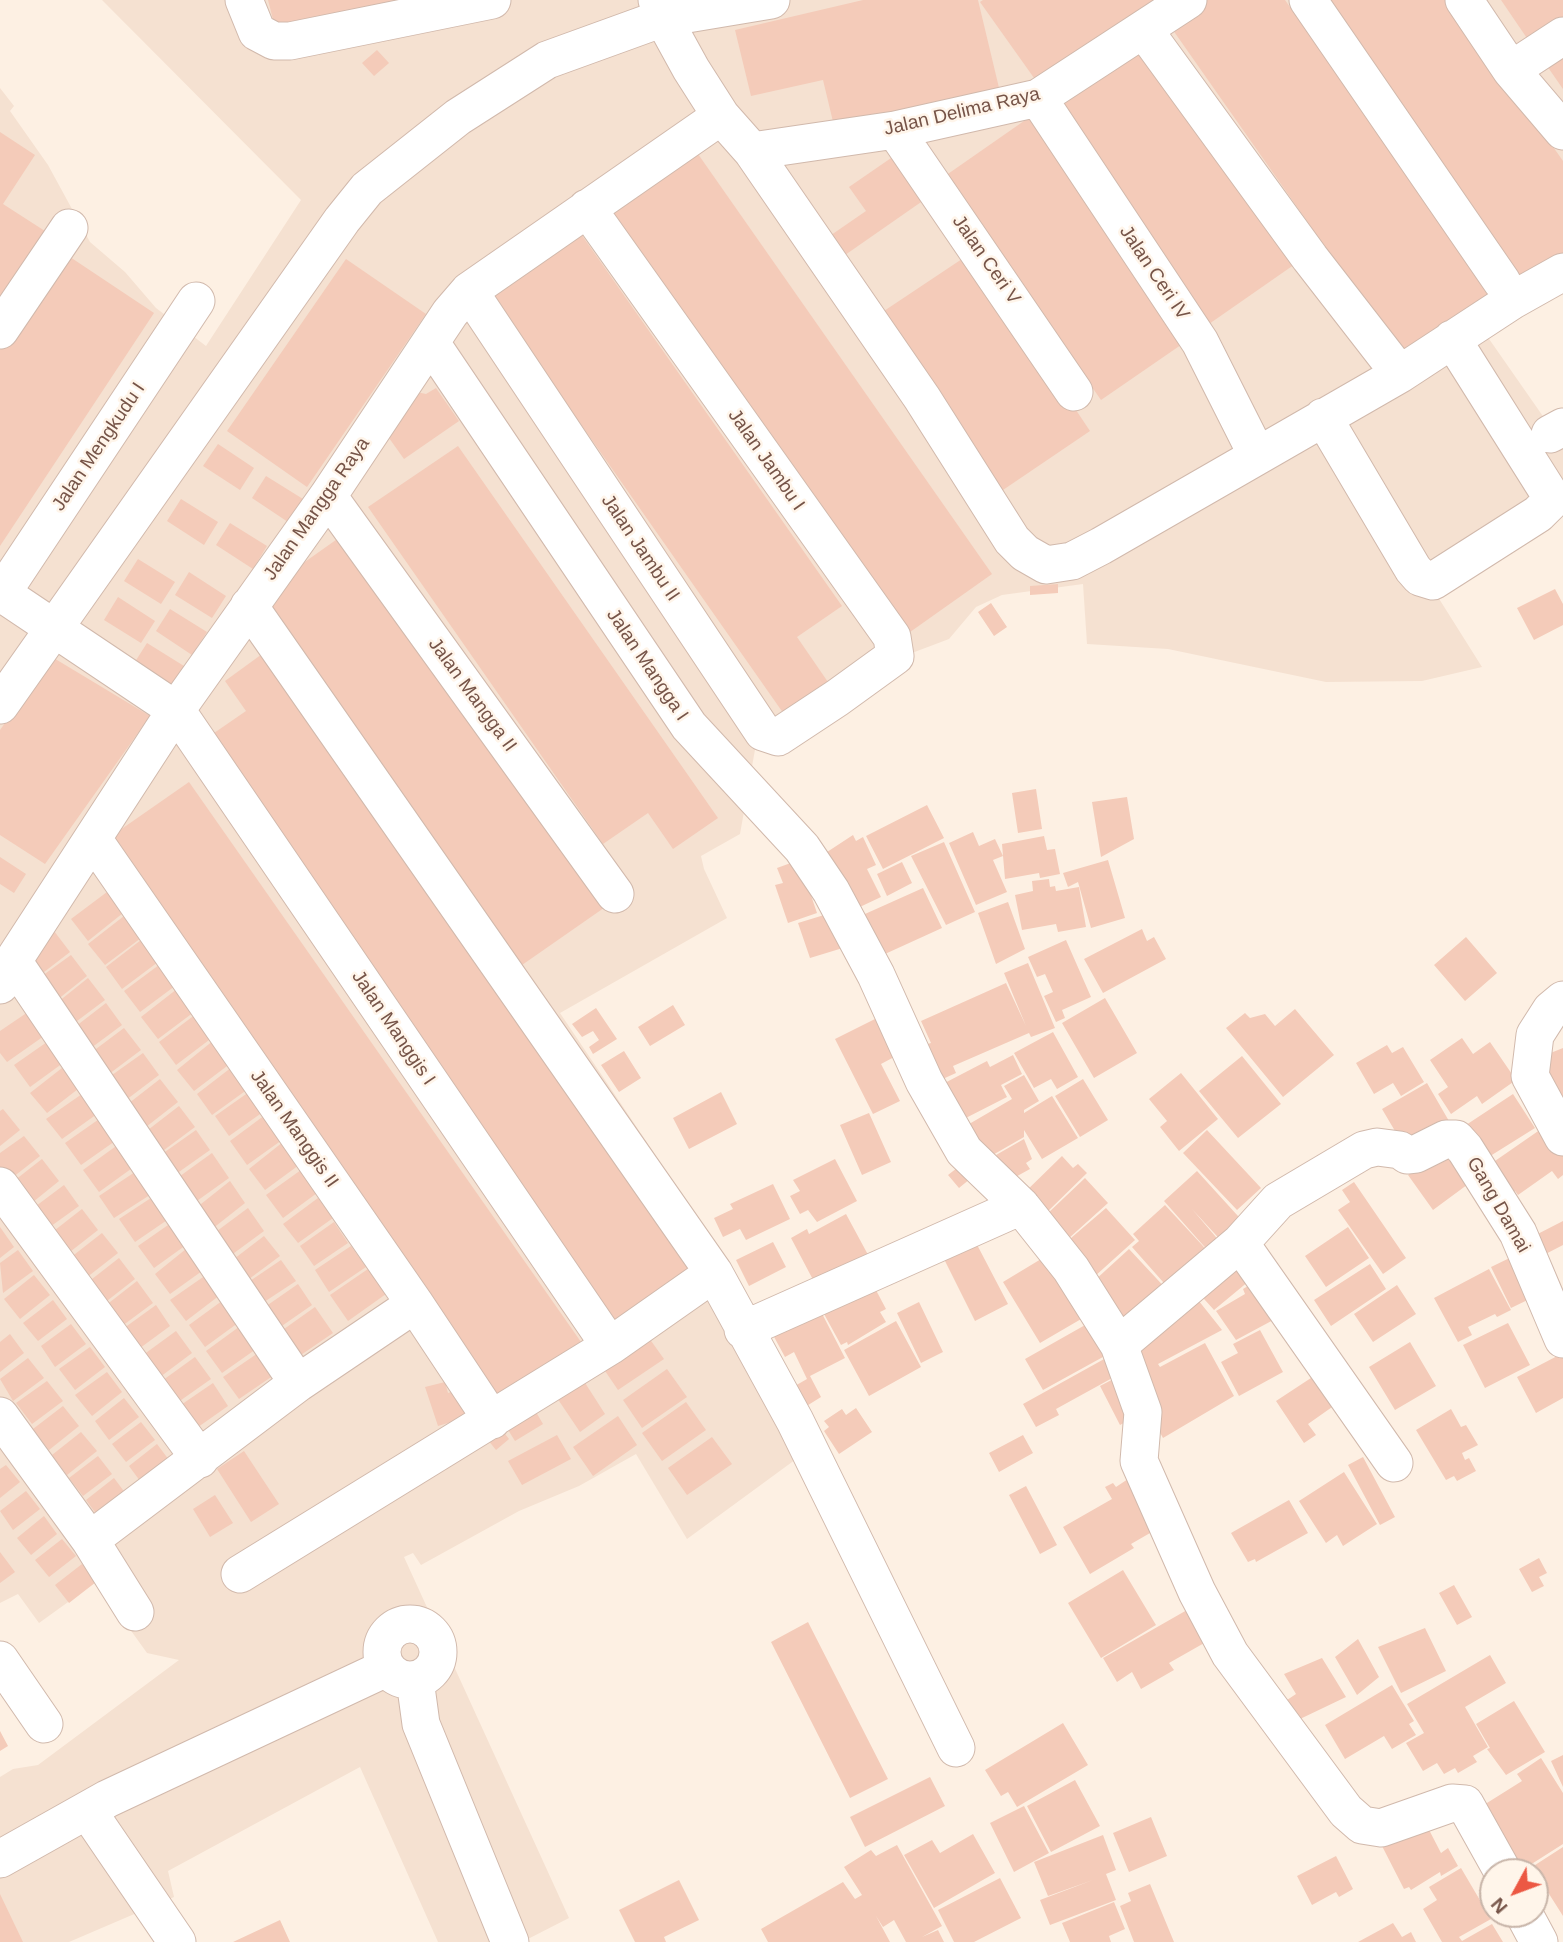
<!DOCTYPE html>
<style>
body{margin:0}
#map{position:relative;width:1563px;height:1942px;overflow:hidden;background:#fdf0e3;font-family:Arial,sans-serif}
canvas{display:block}
.north{position:absolute;left:1479px;top:1858px;width:70px;height:70px;box-sizing:border-box;background:#fff5ea;border:2px solid #c8b5a9;border-radius:50%;rotate:229deg;font-size:19px;font-weight:700;line-height:28px;text-align:center;color:#765448}
.north::after{content:'';display:block;margin:auto;width:24px;height:32px;background:#ec5843;clip-path:polygon(50% 0,100% 100%,50% 72%,0 100%)}
</style>
<div id="map">
<canvas width="1563" height="1942"></canvas>
<div class="north">N</div>
</div>
<script>
const ctx = document.querySelector('canvas').getContext('2d');
ctx.lineJoin = 'round';
function paint(path, color) { ctx.fillStyle = color; ctx.fill(path, 'evenodd'); }
const toPath = rows => new Path2D(rows.map(r => 'M' + r).join(''));
function stroke(path, color, width, dash) { ctx.strokeStyle = color; ctx.lineWidth = width; ctx.lineCap = dash ? 'butt' : 'round'; ctx.setLineDash(dash || []); ctx.stroke(path); }
function write(font, color, halo, rows, align = 'center') {
  ctx.font = font + ' Arial,sans-serif'; ctx.lineWidth = 5; ctx.setLineDash([]); ctx.textBaseline = 'middle'; ctx.strokeStyle = halo; ctx.fillStyle = color; for (const [text, x, y, turn = 0] of rows) {
    ctx.save(); ctx.translate(x, y); ctx.rotate((+turn || 0) * Math.PI / 180); ctx.textAlign = isNaN(turn) ? turn : align; if (halo) ctx.strokeText(text, 0, 0); ctx.fillText(text, 0, 0); ctx.restore();
  }
}
const residential = toPath([
 [102,0,1563,0,1563,287,1487,336,1563,445,1563,500,1431,586,1482,667,1422,681,1326,682,1168,649,1087,644,1083,584,1002,595,976,607,949,639,904,656,756,744,740,834,701,856,704,869,727,918,560,1013,691,1208,737,1301,818,1443,687,1539,636,1454,579,1486,519,1511,421,1565,413,1553,404,1557,569,1918,522,1942,438,1942,360,1767,168,1871,174,1897,69,1942,0,1942,0,1777,13,1769,38,1765,179,1660,147,1653,96,1582,39,1623,18,1594,0,1603,0,88,14,106,10,111,48,165,90,242,125,272,156,308,206,346,301,200]
]);
const building = toPath([
 [268,0,422,0,277,35],
 [863,0,978,0,1000,92,835,130,823,80,751,96,735,30],
 [983,0,1175,0,1044,92,980,2],
 [1200,0,1285,0,1492,296,1403,358,1168,23],
 [1318,0,1450,0,1563,161,1563,263,1522,292],
 [1501,0,1563,0,1563,29,1535,50],
 [1141,38,1298,262,1209,324,1052,100],
 [377,50,389,63,374,76,362,63],
 [1563,55,1563,89,1547,66],
 [1034,114,1191,338,1101,400,945,176],
 [0,132,35,155,3,204,48,233,0,306],
 [698,154,992,574,903,637,609,216],
 [894,156,924,200,835,262,821,242,866,211,849,187],
 [581,234,842,606,797,637,830,685,786,717,491,296],
 [64,253,154,313,0,546,0,350],
 [971,253,1090,431,1000,492,881,313],
 [346,259,426,314,307,487,227,431],
 [436,388,459,421,404,459,384,431,412,391,426,394],
 [218,444,254,468,240,490,203,466],
 [458,446,718,818,673,849,648,813,603,844,368,507],
 [266,476,303,499,288,522,252,498],
 [181,499,218,522,204,545,167,521],
 [230,523,267,546,253,569,216,545],
 [350,530,611,903,522,965,261,593],
 [138,559,175,582,161,604,124,581],
 [189,572,226,596,212,618,175,595],
 [1058,584,1058,593,1030,595,1030,586],
 [1555,589,1563,604,1563,625,1534,640,1517,608],
 [118,597,155,621,141,643,104,620],
 [991,603,1007,627,994,636,978,612],
 [170,609,207,632,192,655,156,631],
 [147,643,184,666,170,689,133,665],
 [269,649,704,1271,614,1333,201,742,246,711,225,681],
 [52,657,150,716,45,864,0,835,0,730],
 [189,782,581,1342,492,1404,100,844],
 [1036,789,1042,829,1018,833,1012,793],
 [1127,797,1134,839,1101,857,1092,802],
 [927,805,944,838,883,869,866,836],
 [973,832,979,846,995,839,1003,856,993,860,1007,892,976,905,949,843],
 [853,835,856,841,863,837,876,865,867,869,881,897,845,914,824,854],
 [1044,836,1047,850,1055,849,1060,874,1040,878,1039,873,1005,879,1002,844],
 [944,842,975,912,946,925,911,856],
 [0,857,26,874,14,893,0,884],
 [799,860,817,913,788,923,775,885,783,883,777,868],
 [1108,860,1125,918,1091,928,1078,882,1068,887,1063,873],
 [902,862,912,883,887,896,877,874],
 [1049,879,1050,887,1055,886,1056,891,1079,887,1086,927,1058,932,1056,924,1022,930,1015,895,1033,891,1032,881],
 [923,888,942,928,874,959,856,918],
 [107,892,123,913,88,941,71,919],
 [1008,902,1025,949,996,964,978,913],
 [834,912,846,947,810,958,798,923],
 [124,916,141,938,105,965,88,944],
 [1142,929,1147,941,1154,937,1166,959,1103,993,1084,959],
 [54,931,70,952,35,979,18,957],
 [1466,937,1497,973,1465,1001,1434,965],
 [141,940,158,962,122,989,106,967],
 [1066,940,1091,997,1062,1010,1065,1018,1056,1022,1044,996,1053,992,1045,974,1037,977,1028,957],
 [71,955,87,976,52,1004,35,981],
 [1028,963,1055,1028,1031,1037,1029,1033,953,1066,956,1073,936,1082,921,1046,931,1043,921,1021,1006,983,1026,1026,1004,973],
 [159,965,175,986,140,1012,124,991],
 [88,978,105,1000,69,1027,53,1006],
 [177,989,194,1012,158,1039,141,1017],
 [1105,998,1137,1053,1094,1078,1062,1023],
 [106,1003,122,1025,87,1051,71,1030],
 [673,1005,685,1025,650,1046,638,1027],
 [596,1008,617,1039,593,1054,589,1047,599,1040,593,1031,582,1037,572,1024],
 [1295,1009,1334,1055,1283,1097,1226,1028,1245,1013,1250,1018,1265,1014,1275,1026],
 [28,1012,44,1036,7,1062,0,1053,0,1031],
 [196,1014,213,1037,176,1065,159,1042],
 [875,1019,896,1056,881,1064,900,1101,873,1114,835,1039],
 [124,1028,141,1050,105,1077,88,1055],
 [1053,1032,1078,1077,1057,1089,1051,1079,1034,1088,1014,1053],
 [1462,1038,1473,1054,1490,1042,1516,1080,1482,1104,1477,1096,1451,1114,1438,1094,1448,1087,1430,1060],
 [214,1040,231,1063,194,1091,177,1070],
 [47,1042,63,1063,30,1087,14,1065],
 [1387,1045,1392,1053,1403,1047,1424,1082,1401,1096,1393,1083,1374,1094,1356,1063],
 [1563,1048,1563,1107,1543,1056],
 [624,1051,641,1078,619,1092,601,1065],
 [143,1053,159,1075,122,1103,105,1080],
 [1013,1055,1022,1074,1001,1085,1007,1097,954,1124,935,1088,987,1061,990,1067],
 [1242,1056,1281,1104,1238,1138,1199,1091],
 [232,1067,248,1089,212,1115,197,1094],
 [62,1068,78,1089,47,1113,30,1093],
 [1181,1073,1218,1119,1179,1151,1160,1127,1167,1121,1149,1099],
 [1024,1075,1039,1101,1024,1110,1024,1113,1052,1096,1078,1138,1042,1159,1024,1130,1024,1137,984,1160,964,1127,1012,1099,1004,1086],
 [160,1079,178,1102,142,1130,124,1107],
 [1083,1079,1108,1120,1080,1137,1055,1096],
 [1427,1083,1453,1128,1408,1153,1382,1109],
 [249,1092,263,1112,229,1136,215,1116],
 [721,1092,737,1124,689,1149,673,1118],
 [82,1094,97,1114,62,1139,46,1119],
 [1513,1094,1535,1128,1487,1158,1466,1125],
 [179,1106,195,1127,160,1153,144,1133],
 [3,1109,20,1130,0,1146,0,1111],
 [869,1113,891,1162,862,1175,840,1125],
 [265,1115,282,1140,247,1165,230,1141],
 [102,1117,118,1139,81,1165,65,1143],
 [1544,1127,1563,1154,1563,1175,1558,1179,1552,1171,1518,1195,1515,1191,1503,1200,1482,1170],
 [196,1130,210,1150,176,1174,162,1154],
 [1207,1130,1261,1188,1237,1210,1183,1153],
 [24,1136,40,1156,8,1181,0,1171,0,1153],
 [1024,1139,1032,1159,1026,1163,1030,1169,1010,1180,996,1155],
 [283,1142,299,1165,265,1190,249,1169],
 [119,1144,135,1166,99,1192,83,1170],
 [1450,1145,1475,1179,1433,1210,1408,1175],
 [212,1153,229,1178,194,1203,176,1179],
 [1062,1156,1073,1168,1078,1164,1087,1173,1040,1219,1019,1198],
 [42,1159,59,1181,28,1206,10,1184],
 [835,1159,857,1201,817,1222,808,1210,800,1214,790,1196,800,1191,793,1180],
 [966,1161,976,1174,959,1188,948,1175],
 [138,1170,153,1193,114,1218,99,1196],
 [301,1170,317,1193,283,1218,266,1195],
 [1197,1171,1248,1227,1226,1246,1192,1209,1221,1243,1210,1253,1164,1201],
 [1085,1178,1108,1203,1068,1239,1046,1215],
 [230,1181,245,1203,212,1229,196,1208],
 [1354,1182,1406,1258,1383,1274,1338,1210,1350,1202,1342,1190],
 [773,1184,790,1219,746,1240,740,1229,723,1237,714,1218,733,1209,730,1204],
 [64,1185,79,1206,47,1229,32,1209],
 [157,1194,173,1216,135,1242,119,1219],
 [318,1198,333,1218,298,1243,283,1224],
 [1165,1205,1215,1259,1171,1291,1132,1247,1139,1241,1133,1234],
 [248,1208,264,1231,230,1256,213,1234],
 [1106,1208,1135,1240,1094,1277,1064,1244],
 [82,1209,98,1230,66,1255,50,1234],
 [846,1214,873,1264,820,1293,791,1238,807,1229,809,1234],
 [1563,1221,1563,1245,1534,1260,1524,1241],
 [334,1222,348,1243,314,1266,300,1246],
 [171,1223,186,1245,154,1268,138,1246],
 [0,1227,14,1247,0,1258],
 [1348,1227,1369,1258,1326,1287,1305,1256],
 [102,1233,118,1253,86,1278,70,1258],
 [264,1236,280,1256,245,1282,230,1262],
 [973,1237,1008,1304,975,1321,941,1253],
 [773,1242,786,1267,749,1286,736,1260],
 [351,1246,366,1267,329,1292,315,1270],
 [186,1249,202,1271,170,1294,155,1274],
 [1129,1249,1170,1293,1126,1333,1112,1318,1120,1310,1094,1281],
 [18,1250,33,1271,3,1293,0,1263],
 [1522,1252,1542,1293,1511,1308,1491,1267],
 [1051,1253,1088,1315,1040,1343,1003,1282],
 [119,1258,135,1279,103,1304,87,1283],
 [281,1260,296,1281,261,1304,247,1283],
 [1234,1264,1249,1281,1214,1310,1195,1289],
 [1370,1264,1386,1289,1331,1326,1314,1300],
 [368,1269,386,1294,348,1321,330,1295],
 [1489,1269,1511,1310,1497,1317,1495,1314,1468,1327,1472,1335,1458,1342,1434,1298],
 [34,1275,50,1295,20,1319,4,1299],
 [206,1275,220,1295,186,1321,170,1300],
 [869,1277,886,1309,880,1312,886,1322,848,1345,847,1342,841,1345,818,1303],
 [137,1281,153,1303,122,1326,105,1306],
 [1253,1283,1277,1318,1236,1340,1216,1311,1245,1294,1243,1289],
 [298,1284,312,1305,276,1330,262,1309],
 [1397,1285,1416,1314,1373,1342,1354,1314],
 [1191,1291,1222,1330,1158,1364,1160,1367,1205,1343,1234,1396,1163,1438,1136,1389,1125,1349],
 [226,1298,242,1320,205,1347,189,1325],
 [53,1300,67,1319,38,1341,23,1323],
 [816,1302,845,1358,810,1376,821,1397,805,1407,793,1387,807,1379,794,1352,785,1357,773,1335],
 [919,1302,943,1352,921,1363,897,1313],
 [156,1305,170,1326,136,1351,120,1331],
 [315,1307,333,1333,295,1359,277,1334],
 [1094,1320,1112,1352,1043,1390,1025,1359],
 [896,1321,921,1367,869,1396,844,1350],
 [1508,1323,1530,1365,1485,1388,1463,1345],
 [71,1324,86,1344,55,1367,41,1346],
 [243,1324,259,1347,222,1373,206,1351],
 [1260,1330,1283,1372,1239,1396,1221,1362,1238,1353,1233,1344],
 [176,1331,192,1353,156,1380,139,1358],
 [644,1331,664,1359,618,1390,599,1362],
 [10,1334,24,1353,0,1372,0,1342],
 [1410,1342,1436,1386,1395,1410,1369,1367],
 [90,1347,105,1367,75,1390,59,1369],
 [261,1351,277,1373,239,1399,223,1377],
 [1115,1353,1125,1371,1056,1409,1059,1415,1036,1427,1023,1404],
 [1563,1353,1563,1398,1536,1413,1517,1377],
 [195,1357,211,1379,174,1405,159,1383],
 [28,1358,44,1378,13,1401,0,1379],
 [667,1369,687,1397,642,1428,623,1400],
 [107,1372,122,1392,92,1416,75,1395],
 [1123,1374,1139,1415,1120,1425,1100,1386],
 [580,1375,605,1414,580,1432,553,1392],
 [1314,1376,1335,1405,1308,1424,1316,1435,1304,1443,1276,1401],
 [47,1381,63,1401,32,1424,16,1403],
 [445,1382,448,1393,454,1391,468,1417,438,1426,425,1387],
 [213,1383,228,1406,191,1432,175,1409],
 [124,1398,139,1417,109,1440,95,1421],
 [529,1400,543,1424,515,1441,500,1417],
 [686,1402,706,1430,662,1461,642,1433],
 [63,1406,79,1426,49,1450,33,1429],
 [856,1408,872,1432,839,1454,824,1431,829,1427,824,1421,842,1409,846,1415],
 [1451,1409,1461,1427,1466,1425,1478,1445,1462,1453,1465,1460,1469,1458,1476,1471,1457,1481,1454,1476,1446,1480,1416,1430],
 [618,1416,637,1445,593,1476,573,1447],
 [141,1422,155,1440,126,1462,112,1444],
 [498,1425,509,1439,496,1450,484,1435],
 [81,1432,97,1451,67,1475,52,1455],
 [557,1435,571,1459,522,1485,508,1461],
 [1023,1435,1033,1453,999,1472,989,1453],
 [712,1437,732,1464,687,1495,668,1468],
 [157,1444,172,1464,143,1485,129,1466],
 [244,1451,279,1504,251,1522,217,1469],
 [98,1456,112,1474,83,1496,69,1478],
 [1363,1457,1395,1517,1380,1525,1348,1465],
 [6,1465,20,1482,0,1498,0,1469],
 [1344,1472,1377,1524,1343,1546,1337,1535,1326,1543,1299,1501],
 [114,1478,129,1498,100,1519,86,1500],
 [1128,1479,1157,1529,1131,1544,1134,1548,1090,1574,1063,1527,1112,1499,1105,1487,1113,1483,1116,1487],
 [1026,1486,1057,1545,1040,1554,1009,1495],
 [26,1491,40,1509,13,1530,0,1511],
 [215,1495,233,1523,210,1537,193,1509],
 [1289,1500,1308,1533,1256,1562,1255,1559,1248,1562,1231,1533],
 [44,1516,57,1534,31,1555,17,1538],
 [62,1539,76,1556,49,1577,35,1560],
 [0,1552,15,1572,0,1583],
 [1539,1558,1547,1573,1539,1577,1544,1586,1532,1592,1519,1569],
 [82,1564,96,1582,69,1603,55,1585],
 [1123,1570,1156,1625,1101,1658,1068,1603],
 [1454,1585,1472,1617,1457,1625,1439,1593],
 [1187,1610,1206,1642,1169,1663,1174,1670,1141,1689,1132,1672,1117,1682,1103,1658],
 [808,1622,888,1779,850,1798,771,1642],
 [1425,1628,1446,1671,1401,1693,1378,1647],
 [1358,1639,1379,1677,1357,1695,1335,1657],
 [1490,1655,1506,1683,1465,1707,1488,1747,1473,1756,1477,1762,1458,1773,1455,1768,1444,1774,1437,1763,1423,1771,1406,1743,1424,1733,1407,1704],
 [1322,1658,1346,1697,1300,1719,1287,1700,1296,1694,1284,1674],
 [1392,1685,1414,1721,1409,1724,1416,1735,1392,1749,1384,1736,1345,1759,1325,1725],
 [1514,1701,1545,1752,1506,1775,1487,1749,1490,1748,1476,1724],
 [1063,1723,1088,1765,1017,1807,1008,1792,1001,1796,985,1770],
 [0,1731,8,1746,0,1751],
 [1563,1755,1563,1787,1551,1761],
 [1541,1758,1563,1793,1563,1844,1519,1872,1479,1808,1522,1781,1517,1774],
 [930,1777,945,1806,865,1847,850,1817],
 [1075,1780,1100,1826,1051,1852,1027,1806],
 [1024,1806,1049,1853,1014,1872,990,1823],
 [1151,1817,1167,1856,1129,1872,1113,1833],
 [1426,1824,1441,1853,1448,1848,1458,1866,1441,1876,1440,1872,1411,1890,1409,1887,1404,1889,1382,1846],
 [973,1834,995,1873,934,1908,904,1855,932,1840,940,1853],
 [1103,1835,1116,1870,1106,1874,1116,1900,1050,1925,1040,1900,1093,1880,1048,1896,1034,1862],
 [897,1845,942,1926,922,1937,938,1930,944,1942,906,1942,894,1920,883,1927,876,1916,890,1942,768,1942,761,1929,843,1882,855,1899,862,1895,844,1867,871,1850,876,1856],
 [1563,1847,1563,1916,1532,1867],
 [1336,1856,1353,1889,1339,1897,1336,1892,1312,1905,1297,1876],
 [1461,1868,1491,1919,1459,1937,1462,1941,1492,1924,1503,1942,1442,1942,1423,1909,1437,1900,1429,1887],
 [1000,1878,1021,1918,974,1942,954,1942,938,1910],
 [679,1880,699,1920,664,1937,666,1942,635,1942,619,1910],
 [1150,1884,1174,1942,1134,1942,1120,1906,1131,1901,1128,1893],
 [0,1894,23,1942,0,1942],
 [1114,1902,1125,1929,1109,1936,1111,1942,1070,1942,1062,1923],
 [280,1920,290,1942,233,1942],
 [1393,1923,1402,1937,1411,1932,1416,1942,1358,1942]
]);
const minor = toPath([
 [244,0,257,32,274,41,290,41,492,0],
 [657,0,663,18,691,69,721,116,752,151,922,398,1012,540,1025,553,1046,565,1072,561,1101,546,1400,374,1513,300,1563,272],
 [1308,0,1502,282],
 [1464,0,1511,70,1563,131],
 [1144,30,1310,258,1400,374],
 [1511,70,1563,36],
 [1038,98,1200,342,1257,455],
 [895,130,1074,392],
 [752,151,895,130,1038,98,1188,0],
 [469,291,763,732,778,737,837,698,895,656,892,637,587,208],
 [0,330,69,228],
 [431,343,689,726,802,848,831,891,876,975,924,1081,964,1151,1021,1206,1071,1269,1119,1345,1143,1412,1139,1461,1197,1592,1230,1654,1346,1811,1362,1825,1381,1828,1452,1803,1465,1804,1503,1872],
 [1323,417,1413,569,1420,577,1433,581,1538,514,1550,502,1549,493,1452,339],
 [1550,434,1563,427],
 [328,496,615,894],
 [0,592,176,710,610,1346],
 [0,596,196,301],
 [249,606,714,1273,795,1421,956,1748],
 [0,705,342,220,367,189,458,117,547,60,663,18,771,0],
 [93,839,415,1304,492,1420],
 [13,961,298,1383],
 [0,985,13,961,176,710,328,496,450,313,469,291,721,116],
 [1563,1000,1551,1010,1535,1035,1530,1076,1563,1137],
 [0,1186,200,1459],
 [1240,1243,1394,1463],
 [743,1330,1021,1206],
 [1119,1345,1240,1243,1278,1201,1364,1150,1377,1147,1400,1150,1407,1155,1416,1154,1446,1139,1456,1139,1465,1149,1518,1233,1563,1339],
 [0,1416,90,1540,135,1612],
 [90,1540,298,1383,415,1304],
 [240,1574,610,1346,714,1273],
 '382 1652a28 28 0 1 1 56 0a28 28 0 1 1-56 0Z',
 [0,1660,44,1724],
 [415,1680,421,1724,510,1942],
 [87,1810,177,1942],
 [0,1859,107,1799,386,1668],
 [1524,1914,1539,1942]
]);
const streetNames = [
 ["Jalan Delima Raya",962,112,-13],
 ["Jalan Ceri V",986,260,55],
 ["Jalan Ceri IV",1154,273,56],
 ["Jalan Mengkudu I",99,447,-56],
 ["Jalan Jambu I",766,460,55],
 ["Jalan Mangga Raya",317,509,-55],
 ["Jalan Jambu II",640,548,56],
 ["Jalan Mangga I",647,665,56],
 ["Jalan Mangga II",472,695,54],
 ["Jalan Manggis I",393,1028,56],
 ["Jalan Manggis II",294,1129,55],
 ["Gang Damai",1498,1205,60]
];
paint(residential, '#f5e1d1');
paint(building, '#f4cbb9');
stroke(minor, '#d1b9ac', 39);
stroke(minor, '#fff', 37);
write('19px', '#765448', '#fff5ea', streetNames);
</script>
